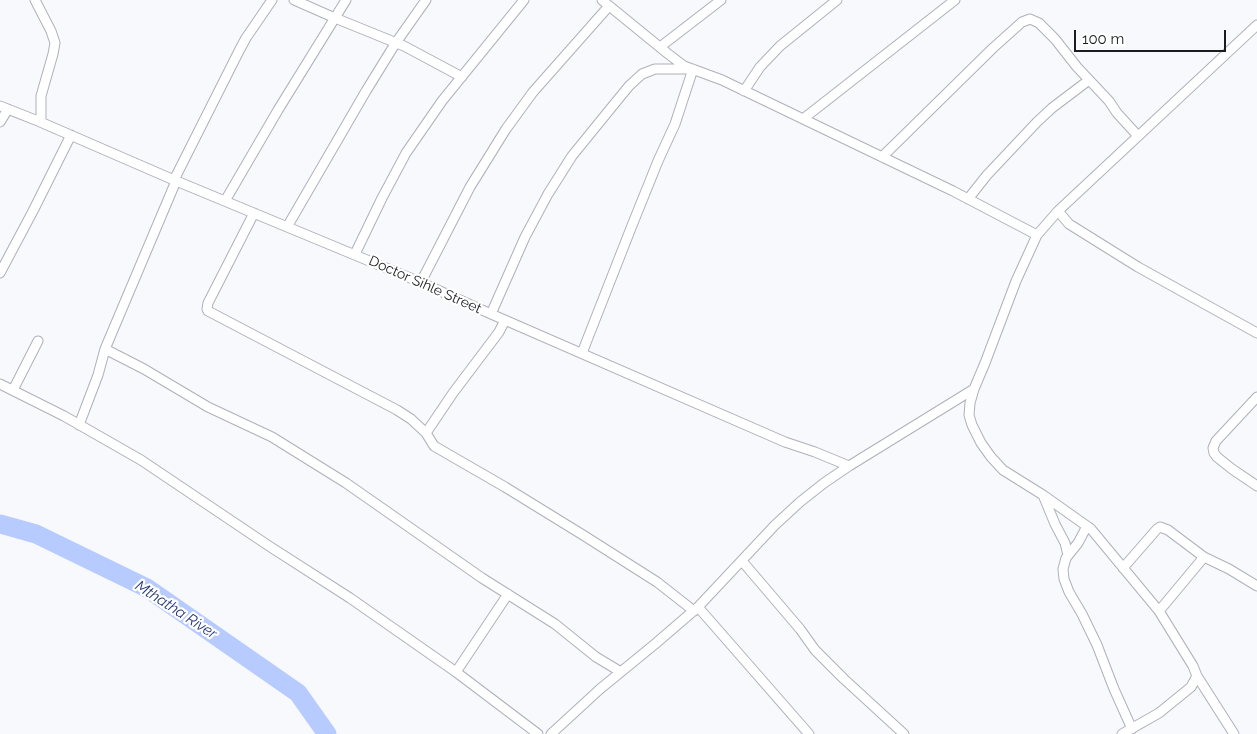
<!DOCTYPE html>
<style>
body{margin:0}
#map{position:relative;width:1257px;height:734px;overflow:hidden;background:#f8f9fd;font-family:Raleway,sans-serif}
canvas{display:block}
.scale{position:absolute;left:1074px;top:30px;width:152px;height:22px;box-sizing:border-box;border:2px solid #1b1c1f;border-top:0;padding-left:6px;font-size:15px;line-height:18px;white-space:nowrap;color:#1b1c1f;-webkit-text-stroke:4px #fff;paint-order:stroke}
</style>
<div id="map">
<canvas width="1257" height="734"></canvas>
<div class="scale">100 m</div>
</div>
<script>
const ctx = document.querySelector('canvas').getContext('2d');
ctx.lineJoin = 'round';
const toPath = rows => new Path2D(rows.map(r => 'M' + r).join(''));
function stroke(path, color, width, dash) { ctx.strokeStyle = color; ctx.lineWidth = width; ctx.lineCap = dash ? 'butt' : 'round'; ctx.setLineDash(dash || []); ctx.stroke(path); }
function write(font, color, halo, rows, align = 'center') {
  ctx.font = font + ' Raleway,sans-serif'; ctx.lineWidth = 4.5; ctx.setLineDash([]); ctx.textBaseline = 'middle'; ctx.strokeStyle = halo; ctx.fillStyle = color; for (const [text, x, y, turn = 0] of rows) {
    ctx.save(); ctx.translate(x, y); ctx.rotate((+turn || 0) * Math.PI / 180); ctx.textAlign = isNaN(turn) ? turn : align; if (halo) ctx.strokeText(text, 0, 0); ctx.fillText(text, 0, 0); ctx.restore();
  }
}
const river = toPath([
 [0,524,36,534,147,588,298,693,327,734]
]);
const street = toPath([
 [35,0,51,31,55,43,53,54,41,96,41,122],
 [294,0,335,18,404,46,462,77],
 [602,0,667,53,684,66,722,80,953,191,1037,235],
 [660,47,721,0],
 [744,91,760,67,780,46,837,0],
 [0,106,38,121,174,180,420,282,491,314,785,442,815,452,849,466],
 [803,119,955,0],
 [0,122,8,109],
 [882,157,993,48,1022,22,1030,19,1039,23,1055,39,1077,67,1109,101,1117,113,1138,136],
 [174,180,240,49,246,38,272,0],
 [968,199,987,175,1037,122,1052,108,1089,80],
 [225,201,278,110,346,0],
 [1058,211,1069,224,1138,267,1257,333],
 [254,213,208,303,207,309,208,311,397,410,411,419,426,433,434,446,505,487,583,535,657,582,694,611],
 [287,227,366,91,395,44,426,0],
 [355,254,382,198,406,153,442,101,524,0],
 [0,273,33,211,71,135],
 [421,282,470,187,506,129,533,92,609,6],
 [491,314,525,237,548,194,572,156,611,108,629,86,642,74,655,69,693,69,675,124,658,161,631,228,582,353],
 [105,349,144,369,208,407,272,437,346,483,482,578,555,624,596,657,621,672],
 [0,384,64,416,141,460,269,546,350,598,456,672,538,734],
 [13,390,38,341],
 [1257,397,1216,441,1213,448,1214,453,1217,457,1232,469,1257,486],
 [79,425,98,375,105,349,176,181],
 [426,433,453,393,499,332,505,320],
 [1043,495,1055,524,1065,543,1068,555],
 [1087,526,1078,543,1066,558,1063,569,1064,579,1069,592,1082,614,1097,645,1114,689,1132,729],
 [742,561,800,629,815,650,844,679,904,734],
 [1123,568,1157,529,1160,527,1168,530,1204,557],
 [698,607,809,734],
 [1159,611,1204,557,1229,569,1257,586],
 [456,672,508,594],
 [1197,676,1234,734],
 [551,734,600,689,655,644,698,607,775,525,800,502,824,483,849,466,974,389],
 [1122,734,1159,713,1191,687,1197,676,1193,666,1159,611,1091,529,1043,495,1003,470,991,457,981,443,972,425,969,415,970,403,974,389,985,363,1016,281,1037,235,1058,211,1257,25]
]);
const streetNames = [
 ["Doctor Sihle Street",425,285,24]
];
const waterNames = [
 ["Mthatha River",176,610,33]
];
stroke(river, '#b7cbff', 19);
stroke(street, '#aeb1ba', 11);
stroke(street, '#fff', 9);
write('14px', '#1b1c1f', '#fff', streetNames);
write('italic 15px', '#283a77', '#fff', waterNames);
</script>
